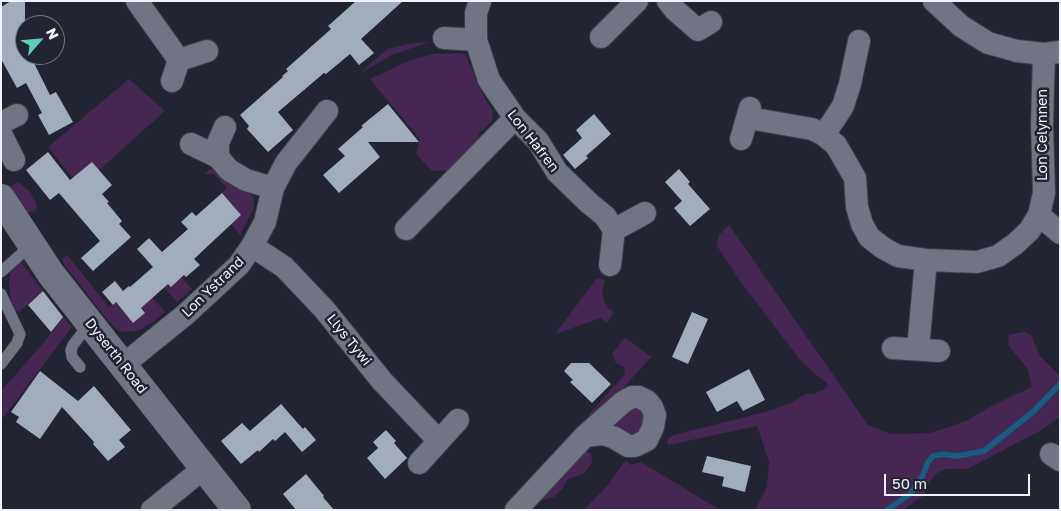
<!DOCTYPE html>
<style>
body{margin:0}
#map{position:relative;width:1061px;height:511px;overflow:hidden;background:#222431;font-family:"Golos Text",sans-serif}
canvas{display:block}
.frame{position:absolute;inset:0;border:2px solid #f0f2fb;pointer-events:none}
.north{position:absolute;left:15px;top:15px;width:50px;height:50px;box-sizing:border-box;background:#222431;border:1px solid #747682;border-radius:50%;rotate:63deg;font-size:14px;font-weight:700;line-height:20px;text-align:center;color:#f0f2fb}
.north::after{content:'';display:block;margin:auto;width:18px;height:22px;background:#5dceba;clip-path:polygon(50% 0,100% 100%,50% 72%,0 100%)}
.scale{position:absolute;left:884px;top:474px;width:146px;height:22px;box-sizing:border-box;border:2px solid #f0f2fb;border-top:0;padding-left:6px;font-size:15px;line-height:18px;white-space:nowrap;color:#f0f2fb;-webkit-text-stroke:4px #222431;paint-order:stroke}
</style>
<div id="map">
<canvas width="1061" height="511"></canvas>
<div class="frame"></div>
<div class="north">N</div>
<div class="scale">50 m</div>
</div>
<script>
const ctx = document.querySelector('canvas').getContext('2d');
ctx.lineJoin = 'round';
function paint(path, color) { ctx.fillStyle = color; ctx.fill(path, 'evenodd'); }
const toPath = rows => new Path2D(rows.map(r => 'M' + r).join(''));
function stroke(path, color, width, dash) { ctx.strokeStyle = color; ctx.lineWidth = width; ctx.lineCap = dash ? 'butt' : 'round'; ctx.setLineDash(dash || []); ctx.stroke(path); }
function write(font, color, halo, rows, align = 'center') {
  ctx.font = font + ' "Golos Text",sans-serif'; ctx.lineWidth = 5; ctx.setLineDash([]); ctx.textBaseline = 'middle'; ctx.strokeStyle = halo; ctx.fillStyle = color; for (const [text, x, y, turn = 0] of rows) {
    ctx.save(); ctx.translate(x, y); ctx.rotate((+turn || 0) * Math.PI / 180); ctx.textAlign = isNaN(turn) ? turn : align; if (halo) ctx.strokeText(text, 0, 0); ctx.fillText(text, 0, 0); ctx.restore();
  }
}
const green = toPath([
 [429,42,392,55,360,73,387,49,413,43],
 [461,53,465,54,484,97,492,110,493,117,491,122,478,134,482,141,449,170,432,171,416,154,420,139,370,79,413,59,433,54],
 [129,79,165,111,99,170,73,178,48,147],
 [212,168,221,176,248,191,254,199,254,208,240,235,231,224,241,215,222,193,227,188,214,174,204,174],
 [19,182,30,192,35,201,37,208,34,212,26,212,13,191,11,186],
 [729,225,868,425,891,434,931,433,966,421,993,405,1032,387,1028,369,1008,345,1009,335,1024,332,1031,335,1040,356,1060,376,1060,417,1042,430,967,469,945,469,937,473,929,483,924,495,903,510,755,510,767,487,769,461,757,426,668,445,667,440,673,435,766,412,792,402,808,393,813,394,823,390,828,385,825,381,819,377,801,361,740,281,717,246,718,236],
 [67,255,109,307,116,302,133,323,145,313,141,308,153,298,165,312,153,322,137,331,124,332,118,330,109,322,63,263,62,259],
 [21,262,43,291,19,312,12,309,9,284,10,270],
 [182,278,192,289,177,302,162,285,166,282,171,287],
 [597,278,605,280,602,294,604,301,608,308,614,312,607,323,601,318,555,334],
 [63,317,72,327,1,420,1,391,45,341],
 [625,337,651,357,602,412,590,420,588,417,590,413,625,374,624,367,616,363,612,354],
 [632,406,641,408,645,419,643,429,631,437,611,427],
 [583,447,591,454,592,463,584,473,567,480,563,488,554,497,543,500,536,495],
 [626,460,630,465,641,462,720,510,584,510,607,486]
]);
const stream = toPath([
 [887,510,910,494,922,477,928,462,933,456,944,454,957,456,984,451,1034,411,1060,384]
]);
const building = toPath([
 [11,1,25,1,25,55,30,55,50,95,56,92,73,122,49,135,38,115,42,113,26,83,17,88,1,59,1,7],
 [356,1,403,1,361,39,374,53,359,65,350,54,326,74,324,73,278,112,293,130,268,152,247,129,249,126,240,115,283,77,282,76,288,71,286,69,331,29,328,26],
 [388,104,419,142,368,142,380,157,339,193,323,175,345,156,338,149,363,127,361,126],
 [594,114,611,134,586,156,588,158,575,169,563,155,582,138,576,130],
 [48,152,70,180,92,162,112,185,102,194,109,202,107,203,122,221,119,224,131,237,93,271,81,258,100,241,59,193,50,200,26,170],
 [679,169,690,182,688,184,710,209,690,226,674,208,682,201,665,182],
 [222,193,241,215,194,259,200,265,186,277,184,275,171,287,168,284,141,308,145,313,133,323,116,302,113,305,102,292,115,281,123,291,129,286,130,287,153,267,137,249,149,238,162,252,188,229,181,222,192,212,196,216],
 [43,291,63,317,51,332,28,305],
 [692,312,708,319,688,364,672,357],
 [571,363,589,363,611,384,592,403,570,382,573,380,564,371],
 [749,369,765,400,743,411,737,401,717,412,706,392],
 [40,371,78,401,94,386,131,430,119,440,125,447,108,461,93,444,94,442,62,407,40,439,16,422,19,417,11,412],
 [281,404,303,429,305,427,316,440,302,452,285,432,275,441,273,439,259,452,258,450,241,464,221,441,242,423,250,431],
 [386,430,396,441,394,443,407,458,385,479,367,458,378,448,373,442],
 [707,456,751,466,745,492,722,486,724,477,702,472],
 [306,474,324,496,323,497,334,510,296,510,283,494]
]);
const lane = toPath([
 [1,272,31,245],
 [1,294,20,334,17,343,1,364],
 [80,367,72,357,71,350,73,345,90,323]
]);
const street = toPath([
 [137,1,179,60],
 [480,1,476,13,476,40,489,80,515,118,538,141,557,172,590,204,605,216,614,230,610,265],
 [668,1,675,10,698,30,711,22],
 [934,1,961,26,988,43,1017,51,1044,54,1059,52],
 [601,37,637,1],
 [444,38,476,40],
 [172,81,179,60,207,51],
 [749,118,812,129,824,135,836,145,855,178,857,207,862,224,869,237,883,248,898,256,926,260,977,262,998,256,1015,244,1029,231,1039,215,1044,193,1042,124,1044,54],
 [1,123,17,115],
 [225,127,218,143,218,157,229,170,246,180,273,188],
 [1,134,14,160],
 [824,135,843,106,850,84,859,41],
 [741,139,750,108],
 [191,144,218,157],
 [1039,215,1060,233],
 [406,229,515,118],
 [614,230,645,213],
 [252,246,284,267,324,309,382,381,439,441],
 [893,348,939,351],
 [918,349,926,260],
 [123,365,186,314,239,265,252,246,265,222,273,188,286,163,327,111],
 [1051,454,1060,460],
 [419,463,458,420],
 [152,510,204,468],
 [516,510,585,436,623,402,632,397,639,397,647,401,652,407,655,415,653,427,647,440,635,446,628,446,613,437,602,434,585,436]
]);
const secondary = toPath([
 [1,198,51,274,237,510]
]);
const streetNames = [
 ["Lon Celynnen",1043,135,-90],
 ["Lon Hafren",533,141,52],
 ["Lon Ystrand",213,287,-44],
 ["Llys Tywi",349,340,51],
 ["Dyserth Road",116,356,52]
];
paint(green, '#462754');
stroke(stream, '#175c81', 5.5);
paint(building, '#a2adbb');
stroke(lane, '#3d3f4b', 12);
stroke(street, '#3d3f4b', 24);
stroke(secondary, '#3d3f4b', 29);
stroke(lane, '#707483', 11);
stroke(street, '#707483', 22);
stroke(secondary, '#707483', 28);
write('14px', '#f0f2fb', '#222431', streetNames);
</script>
